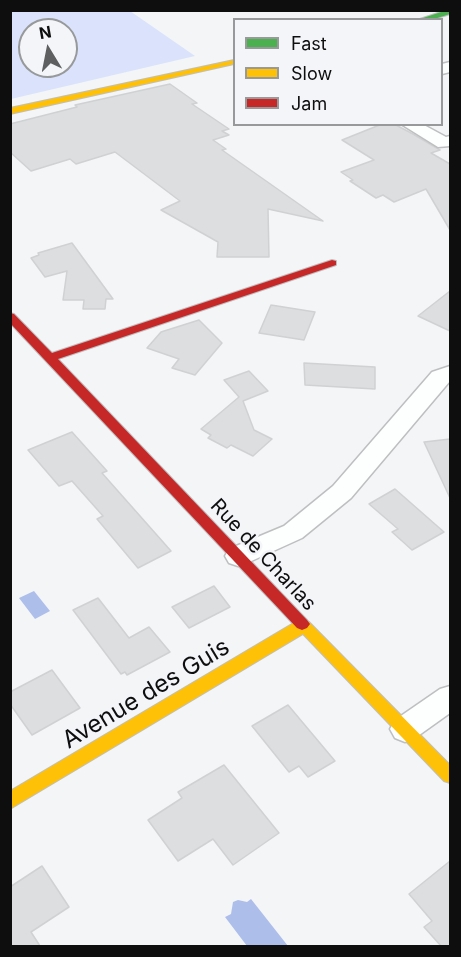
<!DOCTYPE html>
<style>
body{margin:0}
#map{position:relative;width:461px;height:957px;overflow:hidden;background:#f4f5f7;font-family:Inter,sans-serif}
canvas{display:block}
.frame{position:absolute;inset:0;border:12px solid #0e0e0f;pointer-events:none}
.legend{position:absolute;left:233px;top:18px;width:210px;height:108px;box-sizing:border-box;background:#f3f5f8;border:2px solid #97999b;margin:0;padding:8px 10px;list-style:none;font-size:18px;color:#0e0e0f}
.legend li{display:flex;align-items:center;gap:12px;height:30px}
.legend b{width:30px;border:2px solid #97999b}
.north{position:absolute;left:18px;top:18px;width:60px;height:60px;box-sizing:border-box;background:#f3f5f8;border:2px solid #97999b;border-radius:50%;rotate:350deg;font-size:16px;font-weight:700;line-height:24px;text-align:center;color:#0e0e0f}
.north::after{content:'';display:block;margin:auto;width:21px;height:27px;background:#5e5f60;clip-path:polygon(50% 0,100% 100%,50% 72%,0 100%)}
</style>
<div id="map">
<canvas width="461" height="957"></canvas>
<div class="frame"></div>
<ul class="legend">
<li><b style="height:8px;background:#4caf50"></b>Fast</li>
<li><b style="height:8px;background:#ffc107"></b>Slow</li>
<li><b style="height:8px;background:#c62828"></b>Jam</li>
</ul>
<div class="north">N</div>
</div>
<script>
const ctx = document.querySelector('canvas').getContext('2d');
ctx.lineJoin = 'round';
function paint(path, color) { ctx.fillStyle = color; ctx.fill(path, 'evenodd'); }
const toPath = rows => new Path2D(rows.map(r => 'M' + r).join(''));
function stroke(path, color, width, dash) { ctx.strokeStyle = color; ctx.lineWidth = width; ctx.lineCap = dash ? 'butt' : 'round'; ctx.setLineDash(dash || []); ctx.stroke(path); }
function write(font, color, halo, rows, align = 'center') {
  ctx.font = font + ' Inter,sans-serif'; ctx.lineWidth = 5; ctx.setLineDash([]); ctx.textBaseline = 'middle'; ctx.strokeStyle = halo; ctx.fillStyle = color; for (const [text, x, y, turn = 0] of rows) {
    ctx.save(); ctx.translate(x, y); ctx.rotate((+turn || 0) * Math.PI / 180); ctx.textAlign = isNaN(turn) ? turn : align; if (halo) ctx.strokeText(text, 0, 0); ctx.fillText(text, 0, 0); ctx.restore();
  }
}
const green = toPath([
 [10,11,130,11,195,56,11,99],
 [30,30,66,30,66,66,30,66]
]);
const water = toPath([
 [34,591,50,611,35,619,19,598],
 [251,899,288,946,247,946,225,917,231,914,233,902,238,900,247,902]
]);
const building = toPath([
 [170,84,197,103,192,104,229,129,222,131,229,135,213,140,226,149,222,150,323,221,268,209,269,257,217,257,218,242,161,210,180,201,115,152,76,164,70,159,31,171,10,152,10,124,77,107,75,105,170,84],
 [382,124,394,124,413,134,440,150,431,153,450,164,450,230,426,189,394,202,383,195,376,198,350,181,353,180,341,172,374,160,342,140,382,124],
 [72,243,113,299,106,299,105,309,83,309,84,300,63,300,67,271,45,277,31,258,39,255,38,253,72,243],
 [450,291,450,331,418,316,450,291],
 [271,305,315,312,304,340,259,333,271,305],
 [199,320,222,343,195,375,172,368,179,359,147,348,161,332,199,320],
 [304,363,375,367,375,389,305,385,304,363],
 [249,371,268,391,243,401,254,430,272,439,253,456,231,445,227,448,208,438,211,435,201,429,239,397,224,380,249,371],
 [72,432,107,471,102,473,171,551,138,568,97,519,103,516,72,481,59,486,28,450,72,432],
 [450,439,450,498,424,442,450,439],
 [395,489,444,532,412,550,392,532,398,529,369,504,395,489],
 [214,586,230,607,189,628,172,607,214,586],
 [98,598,129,638,149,627,170,652,127,675,125,672,121,674,73,610,98,598],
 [52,670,80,708,32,735,10,704,10,692,52,670],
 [288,705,335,761,308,777,299,766,289,772,252,726,288,705],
 [224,765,279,833,233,865,213,839,178,861,148,820,182,798,178,792,224,765],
 [450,861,450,946,441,946,424,927,432,921,409,894,450,861],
 [42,866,69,907,31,932,40,946,10,946,10,887,42,866]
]);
const street = toPath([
 [450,62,450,72,442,74,442,64,450,62],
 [401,124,422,124,446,137,450,136,450,146,438,147,401,124],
 [450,366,450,381,351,498,302,538,247,563,238,566,229,563,225,556,229,549,284,526,333,486,432,372,450,366],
 [450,686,450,713,415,738,405,742,395,738,390,729,395,720,440,689,450,686]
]);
const fast = toPath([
 [447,10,450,10,450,14,431,20,417,20,447,10]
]);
const slow = toPath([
 [234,60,234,64,10,114,10,108,234,60],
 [302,618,309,622,450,765,450,783,444,781,303,634,10,809,10,791,302,618]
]);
const jam = toPath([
 [332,260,336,261,336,265,58,359,307,620,310,624,307,628,302,630,297,628,10,323,10,313,14,314,52,353,332,260]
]);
const streetNames = [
 ["Rue de Charlas",263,555,47]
];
const nearStreetnames = [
 ["Avenue des Guis",146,694,-31]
];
paint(green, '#dae3fb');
paint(water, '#adbeeb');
paint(building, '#dddee0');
stroke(building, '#d0d1d2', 1.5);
stroke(street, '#bebfc1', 3);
stroke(fast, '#bebfc1', 2);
stroke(slow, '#bebfc1', 2);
stroke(jam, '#bebfc1', 2);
paint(street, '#fdfefe');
paint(fast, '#4caf50');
paint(slow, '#ffc107');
paint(jam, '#c62828');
write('20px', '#0e0e0f', '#f3f5f8', streetNames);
write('24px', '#0e0e0f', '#f3f5f8', nearStreetnames);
</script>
